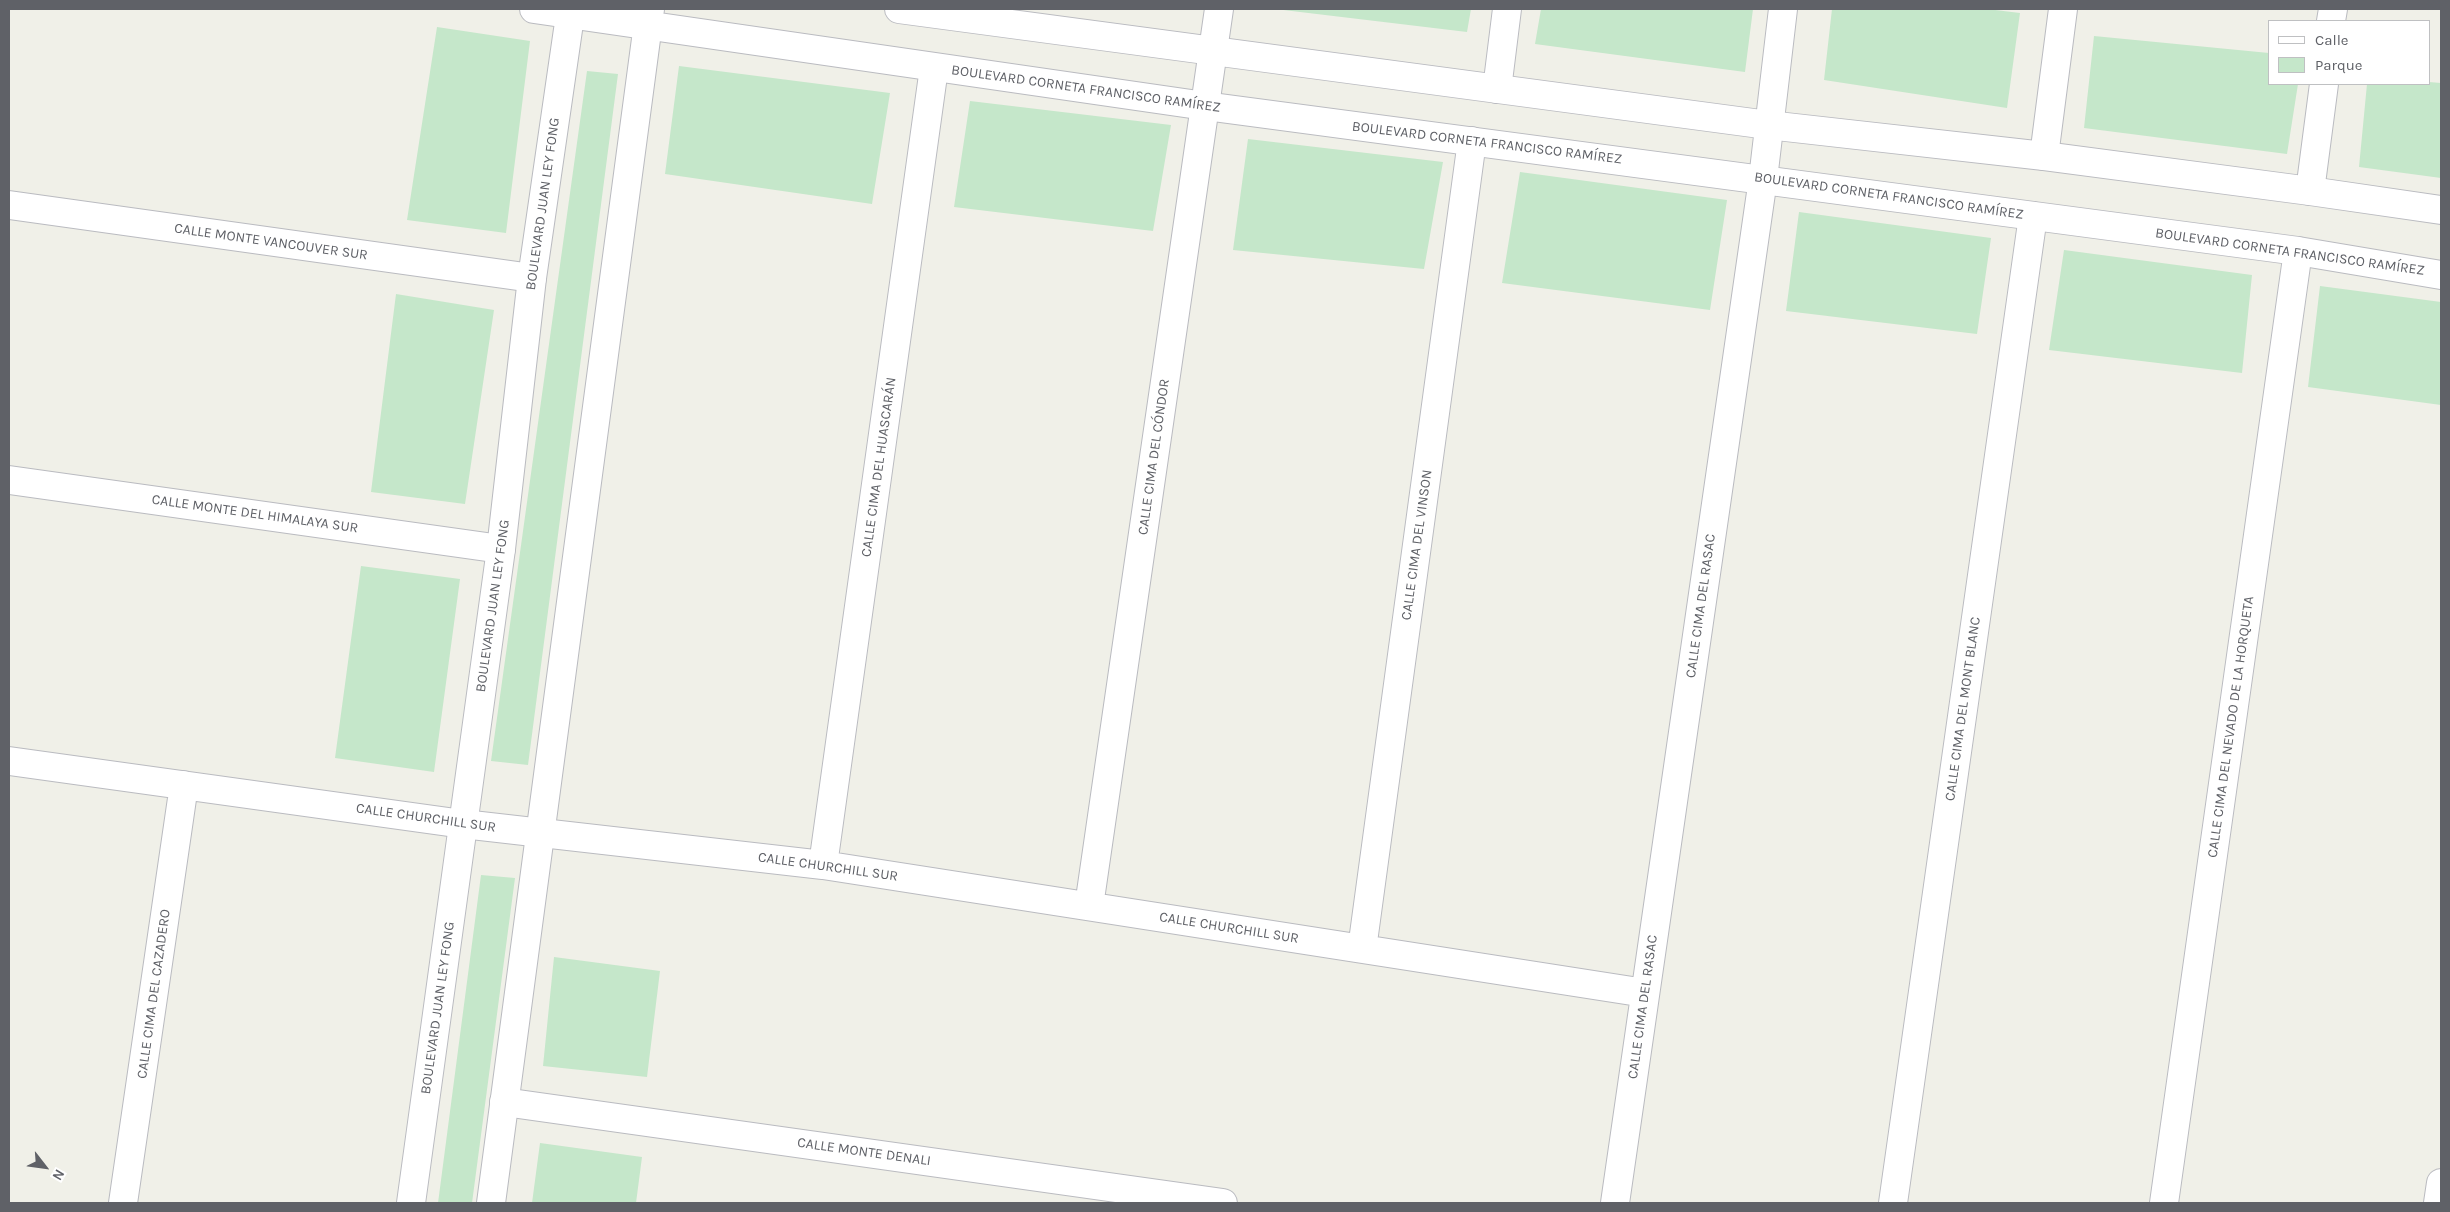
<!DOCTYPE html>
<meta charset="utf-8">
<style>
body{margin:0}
#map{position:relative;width:2450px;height:1212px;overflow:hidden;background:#f0f0e8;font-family:Karla,sans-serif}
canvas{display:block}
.frame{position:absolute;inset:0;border:10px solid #5f6167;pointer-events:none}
.legend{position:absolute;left:2268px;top:20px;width:162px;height:65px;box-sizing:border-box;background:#fff;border:1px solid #bfc0c2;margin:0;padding:6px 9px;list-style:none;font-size:15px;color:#5f6167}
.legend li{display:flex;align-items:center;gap:10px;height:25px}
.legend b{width:25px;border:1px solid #bfc0c2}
.north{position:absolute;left:20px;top:1142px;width:50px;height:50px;-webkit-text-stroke:4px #fff;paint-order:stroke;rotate:120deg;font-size:14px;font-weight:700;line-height:20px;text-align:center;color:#5f6167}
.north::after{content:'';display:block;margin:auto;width:18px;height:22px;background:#5f6167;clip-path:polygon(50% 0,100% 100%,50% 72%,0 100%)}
</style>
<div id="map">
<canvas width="2450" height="1212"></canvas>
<div class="frame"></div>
<ul class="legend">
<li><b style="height:6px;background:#fff"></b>Calle</li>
<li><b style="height:14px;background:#c5e7ca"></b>Parque</li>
</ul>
<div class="north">N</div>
</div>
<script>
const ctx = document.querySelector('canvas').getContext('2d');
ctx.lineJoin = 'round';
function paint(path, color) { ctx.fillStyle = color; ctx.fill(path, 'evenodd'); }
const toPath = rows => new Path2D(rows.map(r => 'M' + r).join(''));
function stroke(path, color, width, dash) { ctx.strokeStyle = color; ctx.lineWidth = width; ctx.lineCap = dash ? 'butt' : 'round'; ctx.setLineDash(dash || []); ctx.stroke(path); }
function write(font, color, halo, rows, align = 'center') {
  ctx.font = font + ' Karla,sans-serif'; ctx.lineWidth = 5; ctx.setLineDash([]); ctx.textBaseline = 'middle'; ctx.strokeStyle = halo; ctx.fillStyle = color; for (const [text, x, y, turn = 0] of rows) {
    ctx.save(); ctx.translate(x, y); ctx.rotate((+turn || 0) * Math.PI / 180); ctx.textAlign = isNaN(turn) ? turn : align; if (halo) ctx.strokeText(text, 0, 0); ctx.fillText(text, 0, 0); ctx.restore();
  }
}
const green = toPath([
 [1275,9,1471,9,1467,32],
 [1541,9,1753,9,1745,72,1535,44],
 [1832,9,1987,9,2020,13,2007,108,1824,80],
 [437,27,530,41,506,233,407,220],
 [2094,36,2269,53,2269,84,2298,84,2287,154,2084,128],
 [679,66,890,93,872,204,665,174],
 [587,71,618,74,528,765,491,761],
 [2429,82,2441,83,2441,178,2359,167,2367,84,2429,84],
 [970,101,1171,125,1153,231,954,207],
 [1248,139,1443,162,1424,269,1233,250],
 [1520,172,1727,200,1710,310,1502,283],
 [1799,212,1991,238,1977,334,1786,311],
 [2064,250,2252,275,2242,373,2049,350],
 [2320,286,2441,302,2441,405,2308,387],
 [396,294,494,310,465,504,371,492],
 [361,566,460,579,434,772,335,758],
 [481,875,515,878,472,1203,438,1203],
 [554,957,660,971,647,1077,543,1066],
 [540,1143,642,1157,636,1203,532,1203]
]);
const minor = toPath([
 [2331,21,2333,9],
 [1497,89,1507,9],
 [2044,156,2063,9],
 [2310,191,2324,84],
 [9,205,532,278],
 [9,480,501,549],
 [9,761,463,824,823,865,1645,993],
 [823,865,934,68],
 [1089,906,1219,9],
 [1362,949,1472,141],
 [504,1102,1223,1203],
 [123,1203,184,785],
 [1615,1203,1763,179,1783,9],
 [1893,1203,2033,216],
 [2164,1203,2298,251],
 [2438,1203,2441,1183]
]);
const tertiary = toPath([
 [534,9,1205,106,2298,251,2441,275],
 [899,9,1768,125,2044,156,2310,191,2441,210],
 [411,1203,501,549,532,278,571,9],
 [491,1203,650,9]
]);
const streetNames = [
 ["BOULEVARD CORNETA FRANCISCO RAMÍREZ",1086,89,8],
 ["BOULEVARD CORNETA FRANCISCO RAMÍREZ",1487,143,7],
 ["BOULEVARD CORNETA FRANCISCO RAMÍREZ",1889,196,8],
 ["BOULEVARD JUAN LEY FONG",543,204,-82],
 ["CALLE MONTE VANCOUVER SUR",271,242,8],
 ["BOULEVARD CORNETA FRANCISCO RAMÍREZ",2290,252,8],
 ["CALLE CIMA DEL CÓNDOR",1154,457,-82],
 ["CALLE CIMA DEL HUASCARÁN",879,467,-82],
 ["CALLE MONTE DEL HIMALAYA SUR",255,514,8],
 ["CALLE CIMA DEL VINSON",1417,545,-82],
 ["BOULEVARD JUAN LEY FONG",493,606,-82],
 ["CALLE CIMA DEL RASAC",1701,606,-82],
 ["CALLE CIMA DEL MONT BLANC",1963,709,-82],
 ["CALLE CIMA DEL NEVADO DE LA HORQUETA",2231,727,-82],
 ["CALLE CHURCHILL SUR",426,818,8],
 ["CALLE CHURCHILL SUR",828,867,8],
 ["CALLE CHURCHILL SUR",1229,928,9],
 ["CALLE CIMA DEL CAZADERO",154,994,-82],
 ["CALLE CIMA DEL RASAC",1643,1007,-82],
 ["BOULEVARD JUAN LEY FONG",438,1008,-82],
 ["CALLE MONTE DENALI",864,1152,8]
];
paint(green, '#c5e7ca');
stroke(minor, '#babbc0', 30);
stroke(tertiary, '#babbc0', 30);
stroke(minor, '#fff', 28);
stroke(tertiary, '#fff', 28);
write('14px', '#5f6167', '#fff', streetNames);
</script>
